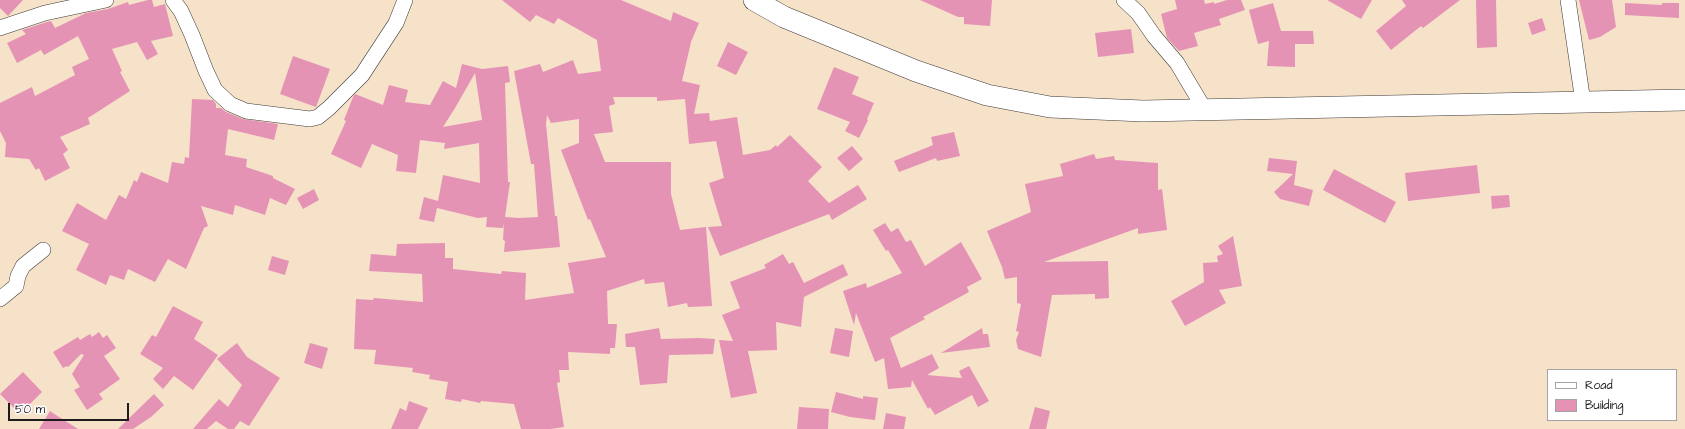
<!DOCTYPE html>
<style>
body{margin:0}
#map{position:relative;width:1685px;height:429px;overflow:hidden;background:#f6e1c9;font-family:"Architects Daughter",sans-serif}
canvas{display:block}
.legend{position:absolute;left:1547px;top:369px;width:130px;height:52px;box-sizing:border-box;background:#fff;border:1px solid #a4a4a4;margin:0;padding:5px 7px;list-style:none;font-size:12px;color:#1c1c1c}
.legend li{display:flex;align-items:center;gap:8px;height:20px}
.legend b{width:20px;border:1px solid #a4a4a4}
.scale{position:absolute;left:8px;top:403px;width:121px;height:18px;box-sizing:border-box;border:2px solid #1c1c1c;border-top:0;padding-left:5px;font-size:12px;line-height:14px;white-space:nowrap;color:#1c1c1c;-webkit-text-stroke:3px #fff;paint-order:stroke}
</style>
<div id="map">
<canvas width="1685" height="429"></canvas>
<ul class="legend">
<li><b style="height:5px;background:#fff"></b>Road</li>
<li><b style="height:11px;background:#e593b5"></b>Building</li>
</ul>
<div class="scale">50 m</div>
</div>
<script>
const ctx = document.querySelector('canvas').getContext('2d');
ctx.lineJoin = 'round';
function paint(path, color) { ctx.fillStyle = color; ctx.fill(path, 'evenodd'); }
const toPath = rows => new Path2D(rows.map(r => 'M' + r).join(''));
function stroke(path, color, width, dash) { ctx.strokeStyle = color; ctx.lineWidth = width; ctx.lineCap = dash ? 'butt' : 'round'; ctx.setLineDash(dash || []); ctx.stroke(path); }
const building = toPath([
 [0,0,23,0,8,16,0,8],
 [148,0,152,0,154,7,165,4,173,36,151,41,158,54,147,60,137,42,112,49,122,71,120,72,130,91,88,118,90,124,60,137,68,150,63,154,70,168,45,181,39,168,36,170,29,159,5,157,6,143,0,131,0,103,32,87,35,96,75,75,72,67,89,59,78,36,44,55,41,50,17,63,7,43,26,34,22,30,47,22,51,21,55,28,86,13,108,9,128,2,129,5],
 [502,0,621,0,671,21,673,12,699,23,691,42,682,81,700,85,694,114,709,113,710,121,737,117,743,155,770,150,776,145,777,147,790,135,822,167,808,181,829,203,858,185,867,199,832,220,829,214,720,256,708,227,722,226,709,183,724,178,716,141,689,144,685,99,657,101,657,97,613,97,615,104,609,106,613,132,594,134,605,162,671,162,671,194,680,230,706,227,712,306,688,307,687,303,668,307,664,282,645,284,644,279,607,291,608,324,617,324,615,348,610,348,610,354,568,352,569,370,559,370,560,382,557,383,564,427,551,429,521,429,514,404,481,401,480,403,462,399,461,402,445,399,448,382,429,379,430,375,412,372,413,368,374,364,376,350,354,349,356,299,373,300,374,298,423,302,422,274,369,271,371,254,396,256,397,244,445,243,445,258,453,258,453,269,501,274,502,271,526,273,525,300,574,293,568,263,606,257,590,219,588,220,561,150,579,143,579,119,551,123,547,115,546,124,555,216,557,216,560,247,504,252,505,241,503,240,504,222,503,228,486,227,487,217,478,218,437,208,434,222,419,219,424,197,438,201,443,175,480,183,479,143,444,149,445,143,420,140,416,173,396,171,398,155,372,144,361,168,331,154,346,121,344,120,353,97,355,94,383,105,389,85,408,90,405,102,430,105,443,81,456,88,462,64,482,69,508,66,510,82,505,83,508,182,510,182,505,217,519,218,538,217,534,164,531,164,514,71,540,64,543,72,573,60,578,74,601,71,597,40,558,18,554,24,536,15,530,22],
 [475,73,482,120,443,127,455,108],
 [920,0,992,0,990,26,964,24,964,17,958,17],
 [1175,0,1204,0,1205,4,1214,2,1214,4,1227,0,1241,0,1245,10,1219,19,1221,25,1194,33,1198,46,1179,51,1167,38,1161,14,1177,9],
 [1327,0,1372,0,1361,19],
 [1402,0,1460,0,1423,28,1421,26,1391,50,1376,31,1406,6],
 [1476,0,1496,0,1497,47,1477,48],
 [1579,0,1612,0,1616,27,1600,37,1589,40],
 [1273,3,1281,31,1313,31,1314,44,1295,44,1295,67,1267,66,1269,41,1258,44,1249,10],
 [1625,3,1662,5,1662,3,1679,3,1679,18,1625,15],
 [1542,18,1546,30,1532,35,1528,23],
 [1131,29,1134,53,1098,57,1095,33],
 [728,42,748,52,736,75,717,66],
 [293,56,330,69,316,107,280,94],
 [834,67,859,77,852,94,874,103,867,119,868,120,859,138,845,131,850,122,817,109],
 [192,99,213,100,216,104,216,108,221,108,226,112,243,119,278,124,274,140,228,129,225,155,247,159,246,167,273,176,273,178,295,189,286,205,270,198,265,215,235,205,233,215,201,206,208,226,204,228,186,269,168,259,155,282,128,269,124,280,110,275,106,285,76,270,89,244,62,231,77,203,106,220,119,195,126,199,134,180,137,182,141,172,168,183,172,162,184,164,185,157,189,158],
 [954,132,960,156,937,161,936,158,899,172,894,161,933,145,931,137],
 [852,146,863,159,849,171,837,158],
 [1094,154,1096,159,1114,156,1115,160,1158,163,1158,190,1162,189,1167,230,1138,234,1138,228,1044,262,1108,261,1109,298,1095,299,1095,294,1052,295,1041,357,1018,349,1016,340,1019,332,1016,331,1021,304,1017,303,1017,277,1005,279,1002,267,987,231,1031,212,1025,184,1063,176,1060,164],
 [1269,158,1297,161,1294,185,1313,190,1309,206,1280,199,1274,192,1293,174,1267,171],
 [1477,165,1480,193,1408,201,1405,173],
 [1334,169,1396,202,1385,223,1323,190],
 [314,189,319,200,303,209,297,198],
 [1509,195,1510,207,1492,209,1491,196],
 [885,223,891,232,898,228,906,242,911,240,925,266,961,242,982,279,967,287,969,292,923,317,925,319,890,338,901,368,932,354,939,368,927,375,962,378,959,371,969,366,989,401,978,407,972,395,935,415,930,407,928,409,912,380,911,387,888,389,884,358,875,362,856,313,854,325,843,291,866,283,867,288,902,273,888,250,886,251,873,230],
 [1233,236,1242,286,1219,290,1226,303,1185,326,1171,301,1204,282,1203,263,1218,262,1217,256,1223,254,1218,246],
 [783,254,789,264,793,262,804,283,843,264,848,275,804,297,801,327,776,322,777,350,748,351,757,393,731,398,719,340,733,341,722,315,740,308,730,282,766,268,764,265],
 [272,256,289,261,285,275,268,270],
 [173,306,203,322,194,339,218,355,193,390,174,376,163,389,153,379,163,368,140,354,152,335,156,337],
 [659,328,661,339,699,338,715,339,713,354,669,355,667,383,640,385,635,347,626,347,625,334],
 [835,328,853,331,849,357,830,353],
 [982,328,983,334,988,334,990,347,941,353],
 [99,332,103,338,107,335,116,348,104,356,120,379,99,394,103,399,87,410,74,390,80,387,72,374,84,355,81,354,68,367,67,366,63,368,53,352,78,337,80,340,90,334,92,337],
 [237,343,247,357,280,378,249,426,240,421,234,429,228,429,216,421,207,429,193,429,219,399,228,407,242,385,217,359],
 [310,343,328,348,322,369,304,363],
 [23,372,42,392,20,414,0,394],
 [836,392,863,399,863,396,878,398,875,420,850,417,831,412],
 [154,394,164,405,151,417,133,429,118,429],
 [409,401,428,408,418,429,391,429,400,408,406,411],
 [799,407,829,409,828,429,797,429],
 [1035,407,1050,411,1046,429,1029,429],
 [50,411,59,417,78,429,39,429],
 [886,413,906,417,904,429,883,429]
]);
const minor = toPath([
 [173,0,181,11,192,35,206,71,215,90,230,104,246,111,310,119,318,117,329,108,362,75,396,23,405,0],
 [1124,0,1138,13,1154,36,1177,63,1205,110],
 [1568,0,1583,102],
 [0,28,45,13,106,0],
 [0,299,16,286,18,276,23,266,43,250]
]);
const secondary = toPath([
 [754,0,784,17,916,71,987,95,1050,107,1143,111,1685,100]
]);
paint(building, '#e593b5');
stroke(minor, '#3d3a36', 16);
stroke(secondary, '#3d3a36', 22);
stroke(minor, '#fff', 15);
stroke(secondary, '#fff', 21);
</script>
